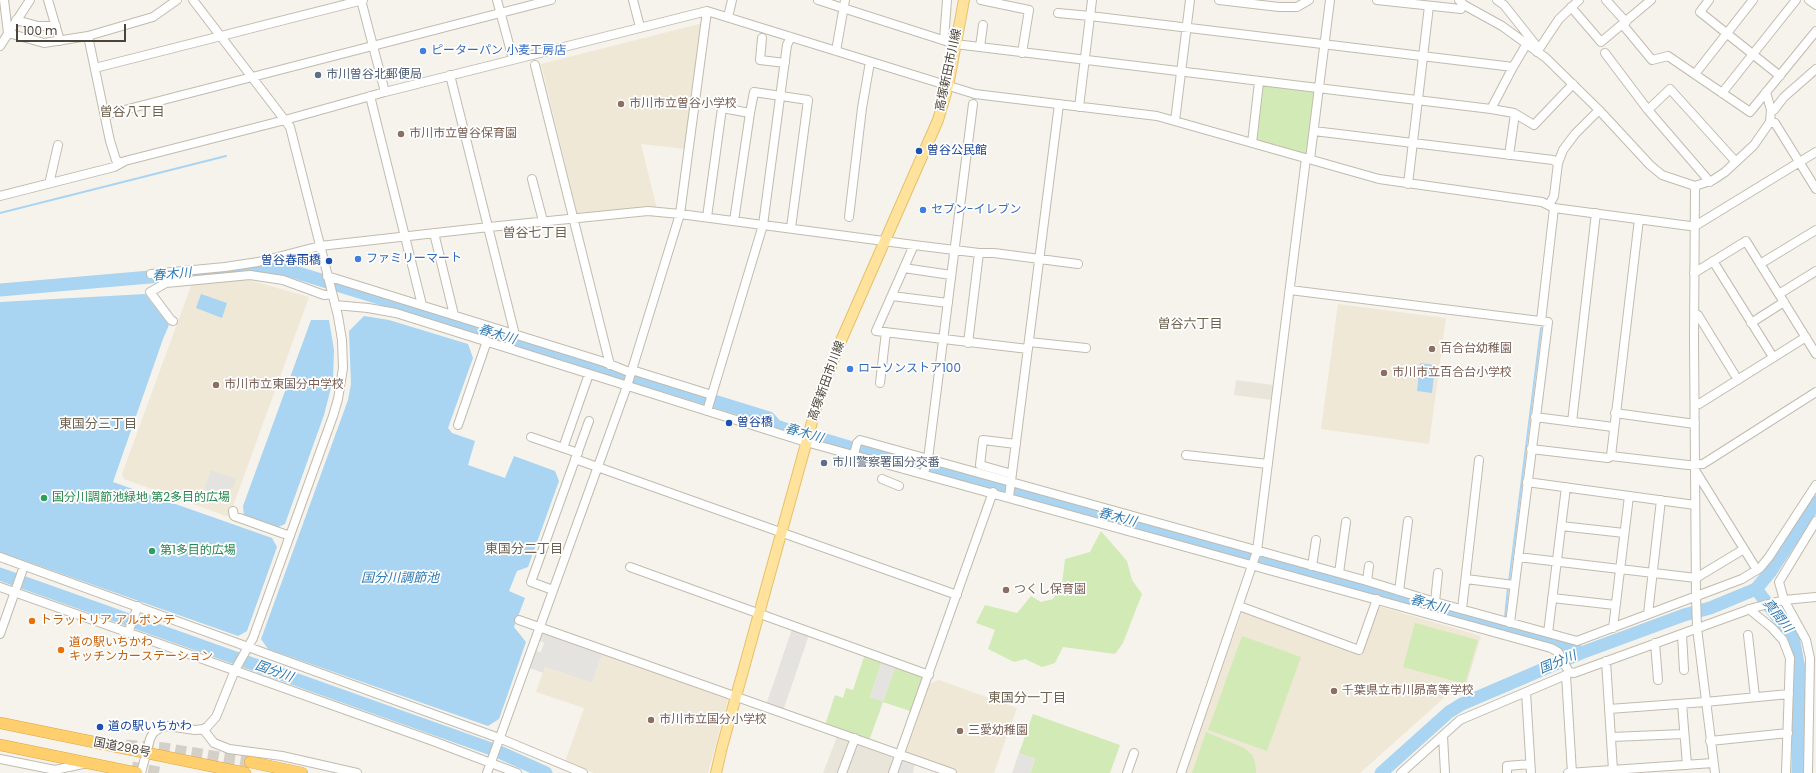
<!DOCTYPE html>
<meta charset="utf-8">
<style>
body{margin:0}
#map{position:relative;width:1816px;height:773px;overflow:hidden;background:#f6f3ec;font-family:Poppins,sans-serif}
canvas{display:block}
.scale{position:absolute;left:16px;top:24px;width:110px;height:18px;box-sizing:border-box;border:2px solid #4b4439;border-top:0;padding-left:5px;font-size:12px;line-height:14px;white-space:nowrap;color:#4b4439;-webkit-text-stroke:3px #fff;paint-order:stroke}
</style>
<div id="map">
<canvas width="1816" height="773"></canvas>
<div class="scale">100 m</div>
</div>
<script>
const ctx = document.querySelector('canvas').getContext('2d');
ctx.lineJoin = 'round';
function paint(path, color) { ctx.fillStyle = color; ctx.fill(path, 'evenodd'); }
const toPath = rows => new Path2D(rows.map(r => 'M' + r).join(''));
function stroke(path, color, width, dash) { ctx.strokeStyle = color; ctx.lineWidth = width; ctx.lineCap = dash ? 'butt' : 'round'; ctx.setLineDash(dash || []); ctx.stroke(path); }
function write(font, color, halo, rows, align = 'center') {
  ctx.font = font + ' Poppins,"Noto Sans JP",sans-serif'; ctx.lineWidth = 3.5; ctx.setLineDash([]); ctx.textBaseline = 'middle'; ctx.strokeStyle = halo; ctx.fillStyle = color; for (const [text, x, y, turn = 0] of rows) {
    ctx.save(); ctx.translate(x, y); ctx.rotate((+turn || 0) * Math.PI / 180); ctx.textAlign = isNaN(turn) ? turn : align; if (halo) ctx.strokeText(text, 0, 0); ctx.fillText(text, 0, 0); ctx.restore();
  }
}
const residential = toPath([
 [1236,380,1273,385,1271,400,1234,395],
 [838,734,897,755,891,773,823,773]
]);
const education = toPath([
 [703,23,686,149,641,144,657,209,577,213,541,64],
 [227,280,249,280,309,297,229,517,124,479,122,474,192,283],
 [1338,304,1446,318,1429,444,1321,429],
 [1378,606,1481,636,1466,686,1445,697,1360,773,1184,773,1243,610,1362,653],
 [602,654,727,697,728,700,708,773,594,773,565,762,584,708,536,692,545,667,592,683],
 [939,680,1017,708,994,773,959,773,903,753,928,684]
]);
const green = toPath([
 [1259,82,1319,89,1310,159,1252,143],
 [1101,531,1127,561,1132,580,1142,594,1123,643,1115,654,1063,647,1055,663,1042,667,1025,659,1014,662,988,649,995,630,976,623,985,605,1017,613,1031,596,1041,602,1053,599,1062,584,1065,559,1090,552],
 [1415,623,1478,640,1465,684,1403,667],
 [1242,636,1301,657,1267,751,1208,730],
 [865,654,882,661,870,697,883,701,896,665,924,676,913,712,883,702,869,741,825,725,835,695,843,698,846,688,853,690],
 [1033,714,1120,745,1110,773,1030,773,1035,759,1019,753],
 [1206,732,1244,748,1252,755,1255,762,1256,773,1192,773]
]);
const parking = toPath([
 [211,470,236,479,233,488,230,487,225,502,209,496,207,493,205,487],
 [792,629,809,635,783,711,766,705],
 [542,632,602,654,592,683,545,667,543,673,527,667,533,650,541,652,544,643,537,640],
 [882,661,896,665,883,702,870,697],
 [1019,753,1035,758,1030,773,1012,773],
 [901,757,915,762,913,773,895,773]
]);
const water = toPath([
 [145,294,169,325,163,339,113,482,272,538,277,547,247,631,238,636,0,552,0,302],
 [201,294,227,303,222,318,196,308],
 [364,316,389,320,468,344,473,358,448,428,452,433,475,441,468,465,505,478,514,456,555,471,559,481,528,567,517,571,509,591,525,598,514,627,526,642,499,719,488,726,268,649,261,639,348,400,351,384,349,331],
 [311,320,329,320,334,350,333,380,324,415,285,524,276,528,244,517,243,506],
 [1420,363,1435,365,1432,393,1417,391]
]);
const stream = toPath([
 [0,213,226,156],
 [1509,582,1541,328],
 [1505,618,1508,587],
 [1503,628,1504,622]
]);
const river = toPath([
 [0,290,265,267,285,269,769,418,776,426,802,435,812,436,866,452,871,450,1130,522,1563,643,1581,653],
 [0,574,497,751,546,773],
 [1756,589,1793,637,1799,669,1798,773],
 [1381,773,1449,712,1462,704,1581,653,1684,615,1710,608,1756,589,1771,571,1816,502]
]);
const highwayTunnel = toPath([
 [126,745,164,748,250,762],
 [132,767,163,773]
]);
const minor = toPath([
 [4,0,8,33],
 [48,0,60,41],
 [361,0,385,92],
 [497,0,513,59],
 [633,0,640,27],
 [818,0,955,44,1491,109,1514,113,1534,125,1573,84],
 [981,0,1029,10,1022,53],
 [1219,0,1279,7,1297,7,1309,0],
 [1377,0,1461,9,1464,5],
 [1459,0,1464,5,1502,26,1546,58,1599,110,1650,165,1662,175,1695,186,1713,180,1725,172,1754,145,1770,122,1771,110,1766,92],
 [1497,0,1504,5,1539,49],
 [1606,0,1626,22],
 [1709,0,1700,12,1780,76],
 [1809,0,1816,5],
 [1571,7,1601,42,1651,0],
 [1058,13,1090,16,1513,67],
 [728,17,732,0],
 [16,20,38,26,56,26],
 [1623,25,1652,60,1668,56,1750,112,1816,31],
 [8,33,44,43,88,36,153,17,177,0],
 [88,36,110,141,116,160,120,162],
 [762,38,760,60,785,63],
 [944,40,947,0],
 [0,46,30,0],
 [980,47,983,25],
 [836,51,845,0],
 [1537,52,1559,19,1579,0],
 [1605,53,1648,110,1710,182],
 [535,65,610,365],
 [95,68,363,0],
 [1695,74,1753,0],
 [450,75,514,331,508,348],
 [1722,93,1796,0],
 [370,96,422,305],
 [1079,107,1092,0],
 [1491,109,1513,67,1526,45],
 [1648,110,1670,89,1736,162],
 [1771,110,1774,110,1784,97,1816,69],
 [105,115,551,0],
 [1175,121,1190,0],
 [1770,122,1775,123,1816,189],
 [1314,131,1553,160,1558,163],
 [1252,143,1259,82],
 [1509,155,1515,114],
 [1310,159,1330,0],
 [532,179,543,221],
 [50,183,50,180,58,145],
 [1408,184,1429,6],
 [1695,186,1694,340,1696,596,1697,628,1715,773],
 [0,196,114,167,125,161,285,120,385,92,707,11,975,94,1157,116,1379,179,1542,202,1554,208,1690,226,1695,226,1816,152],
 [1549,205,1554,196,1558,163,1563,150,1575,134,1599,110],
 [707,217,722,108,750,113],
 [849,217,862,108,870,62],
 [734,221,750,113,754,92,808,100,791,228],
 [434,233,454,315],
 [914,245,876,331,1028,349],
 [1713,261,1773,357],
 [1760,264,1816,230],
 [904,268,951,275],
 [1694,273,1746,241,1816,354],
 [151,274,225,267,258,262,320,246,489,227,648,211,680,214,914,245,979,253,994,253,1078,264],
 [327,276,604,362,629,372,635,371,712,395],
 [1290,290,1548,322,1510,623],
 [1779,294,1816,271],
 [892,296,948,303],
 [335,305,368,308,396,313,806,442,1551,648,1558,652,1569,672,1574,673,1753,608,1784,600,1816,597],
 [1695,314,1698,315,1738,380],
 [173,321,171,320,150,292,166,283,250,275,283,280,324,295,332,294],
 [1541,321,1554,208],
 [1751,323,1784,302],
 [1029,342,1086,348],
 [968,343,979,253],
 [880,383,886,332],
 [1695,404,1699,404,1806,337],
 [707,411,763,225,787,45,791,37],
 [1615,413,1695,424],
 [1535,417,1613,427],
 [1572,422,1596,213],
 [458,425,487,341],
 [531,437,578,453],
 [563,448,589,374],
 [1531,449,1608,458,1611,456,1639,219],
 [854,454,857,443,860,440,1367,581,1435,602,1577,641,1742,579,1760,568,1769,557,1816,485],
 [1186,455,1268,464],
 [1611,456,1688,465,1703,464,1816,392],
 [575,459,957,595],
 [1695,470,1757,570],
 [924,473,928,459,973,104],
 [1012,474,980,465,983,440,1016,444],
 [882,479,899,486],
 [1527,482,1695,505],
 [1009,497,1059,104],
 [233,511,234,516,290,536],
 [1561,526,1624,533],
 [0,557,499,738,583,773],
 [1518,557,1696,578,1744,549],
 [1312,566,1316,540],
 [630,567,929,675],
 [1339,573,1346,522],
 [1466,579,1514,585],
 [1367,581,1369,566],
 [0,587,433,741,517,773],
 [553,590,531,582,589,421],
 [1399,591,1408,521],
 [1552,598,1615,605],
 [1435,602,1438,573],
 [1239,606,1359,650,1377,599],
 [1462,609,1479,460],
 [1749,609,1772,628,1783,640,1790,658,1786,773],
 [1648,614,1661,500],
 [519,620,952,773],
 [1613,628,1629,496],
 [128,633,138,606],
 [1548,633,1566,487],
 [0,634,24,566],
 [1682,634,1684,670],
 [1748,635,1755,697],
 [1655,643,1658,680],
 [1606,661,1613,770],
 [1566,675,1572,773],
 [1526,692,1531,773],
 [1682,704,1687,765],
 [1609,709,1705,702,1789,694],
 [203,729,214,743,229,749,282,756,357,773],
 [1443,736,1445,773],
 [1611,737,1684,734],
 [1710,741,1788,733],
 [0,759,55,770,83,764],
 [141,773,150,739,153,733,161,727,167,726,195,730,203,729,207,727,216,717,235,670,253,638,270,591,333,416,338,399,343,368,342,340,338,316,290,127,193,0],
 [487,773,627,386,680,214,707,11],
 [842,773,855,738],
 [893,773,993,492],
 [1127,773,1134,753],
 [1181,773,1257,551,1306,158],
 [1401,773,1460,720,1566,675,1569,672],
 [1507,773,1507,766,1530,764],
 [1568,773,1713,763],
 [1808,773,1810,658,1806,640,1784,600,1779,582,1816,521]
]);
const major = toPath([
 [716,773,722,747,819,397,840,343,938,120,948,86,964,0]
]);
const highway = toPath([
 [0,723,245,773],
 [0,745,137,773],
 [250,762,302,773]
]);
const markers = [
 [423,51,4,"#3f7fe0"],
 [318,75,4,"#5c6f8a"],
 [621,104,4,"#8d6e63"],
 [401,134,4,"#8d6e63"],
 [919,151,4,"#1a4fb4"],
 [923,210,4,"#3f7fe0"],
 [358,259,4,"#3f7fe0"],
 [329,261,4,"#1a4fb4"],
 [1432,349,4,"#8d6e63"],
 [850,369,4,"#3f7fe0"],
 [1384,373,4,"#8d6e63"],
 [216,385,4,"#8d6e63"],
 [729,423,4,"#1a4fb4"],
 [824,463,4,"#5c6f8a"],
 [44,498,4,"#2e9e5b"],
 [152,551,4,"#2e9e5b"],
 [1006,590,4,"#8d6e63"],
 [32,621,4,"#e8710a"],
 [61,650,4,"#e8710a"],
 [1334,691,4,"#8d6e63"],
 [651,720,4,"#8d6e63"],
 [100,727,4,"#1a4fb4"],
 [960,731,4,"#8d6e63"]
];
const shopNames = [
 ["ピーターパン 小麦工房店",431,51],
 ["セブン-イレブン",931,210],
 ["ファミリーマート",366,259],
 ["ローソンストア100",858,369]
];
const streetNames = [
 ["高塚新田市川線",949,70,-78],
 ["高塚新田市川線",827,381,-70],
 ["国道298号",122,748,11]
];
const serviceNames = [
 ["市川曽谷北郵便局",326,75],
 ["市川警察署国分交番",832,463]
];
const educationNames = [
 ["市川市立曽谷小学校",629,104],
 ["市川市立曽谷保育園",409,134],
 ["百合台幼稚園",1440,349],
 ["市川市立百合台小学校",1392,373],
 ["市川市立東国分中学校",224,385],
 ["つくし保育園",1014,590],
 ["千葉県立市川昴高等学校",1342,691],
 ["市川市立国分小学校",659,720],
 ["三愛幼稚園",968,731]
];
const transitNames = [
 ["曽谷公民館",927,151],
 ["曽谷春雨橋",321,261,"right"],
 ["曽谷橋",737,423],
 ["道の駅いちかわ",108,727]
];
const leisureNames = [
 ["国分川調節池緑地 第2多目的広場",52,498],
 ["第1多目的広場",160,551]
];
const foodNames = [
 ["トラットリア アルポンテ",40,621],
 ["道の駅いちかわ",69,643],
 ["キッチンカーステーション",69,657]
];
const neighbourhoodNames = [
 ["曽谷八丁目",132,113],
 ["曽谷七丁目",535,234],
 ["曽谷六丁目",1190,325],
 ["東国分三丁目",98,425],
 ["東国分二丁目",524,550],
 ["東国分一丁目",1027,699]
];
const waterNames = [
 ["春木川",172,275,-5],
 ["春木川",497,335,17],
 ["春木川",804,434,16],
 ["春木川",1117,518,15],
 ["国分川調節池",400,579],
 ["春木川",1429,605,16],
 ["真間川",1777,616,52],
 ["国分川",1558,663,-23],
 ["国分川",274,672,20]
];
paint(residential, '#eae5da');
paint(education, '#efe8d6');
paint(green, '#d2eab5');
paint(parking, '#e5e3e0');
paint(water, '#a9d4f2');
stroke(stream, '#a9d4f2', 2);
stroke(river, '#a9d4f2', 13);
stroke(highwayTunnel, '#d4d0c8', 11, [11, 5.5]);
stroke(minor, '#c2bbae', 10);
stroke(major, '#e6c16a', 12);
stroke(highway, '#e0a43c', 12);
stroke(minor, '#fff', 8);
stroke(major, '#ffe39c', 10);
stroke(highway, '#ffcf6e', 11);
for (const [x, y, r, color] of markers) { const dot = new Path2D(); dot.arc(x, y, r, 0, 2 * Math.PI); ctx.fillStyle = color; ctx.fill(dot); stroke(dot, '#fff', 1.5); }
write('12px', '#366cbe', '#fff', shopNames, 'left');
write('12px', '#4b4439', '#fff', streetNames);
write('12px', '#4e5e75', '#fff', serviceNames, 'left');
write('12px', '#785e54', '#fff', educationNames, 'left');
write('12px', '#164399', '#fff', transitNames, 'left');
write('12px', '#27864d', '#fff', leisureNames, 'left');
write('12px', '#c56008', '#fff', foodNames, 'left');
write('13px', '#6e6250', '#fff', neighbourhoodNames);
write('italic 13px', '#2e7ab2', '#fff', waterNames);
</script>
